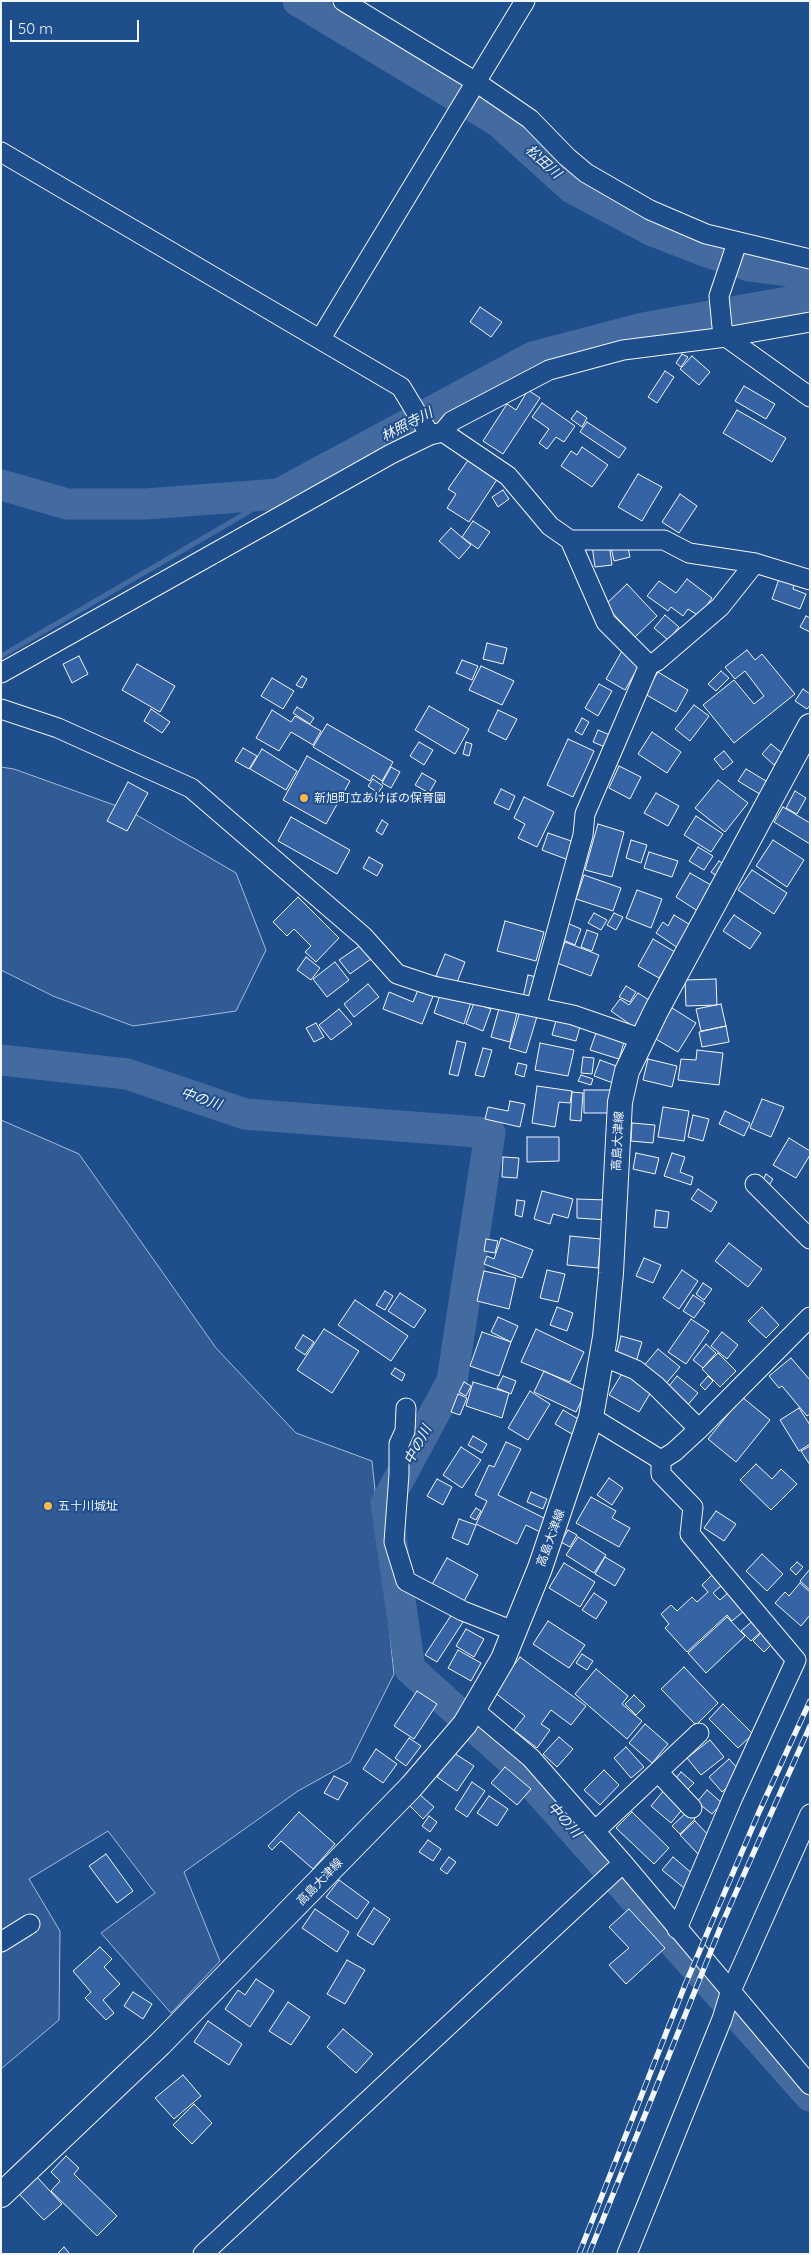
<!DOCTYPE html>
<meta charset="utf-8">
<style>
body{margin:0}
#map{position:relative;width:811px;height:2255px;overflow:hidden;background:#1f4e8c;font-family:Quicksand,sans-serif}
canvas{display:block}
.frame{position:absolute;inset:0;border:2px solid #f2f6ff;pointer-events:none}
.scale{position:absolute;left:10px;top:20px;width:129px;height:22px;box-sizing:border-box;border:2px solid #f2f6ff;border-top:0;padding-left:6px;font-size:15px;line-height:18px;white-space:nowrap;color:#f2f6ff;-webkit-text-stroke:4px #1f4e8c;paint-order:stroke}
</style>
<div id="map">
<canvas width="811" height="2255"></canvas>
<div class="frame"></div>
<div class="scale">50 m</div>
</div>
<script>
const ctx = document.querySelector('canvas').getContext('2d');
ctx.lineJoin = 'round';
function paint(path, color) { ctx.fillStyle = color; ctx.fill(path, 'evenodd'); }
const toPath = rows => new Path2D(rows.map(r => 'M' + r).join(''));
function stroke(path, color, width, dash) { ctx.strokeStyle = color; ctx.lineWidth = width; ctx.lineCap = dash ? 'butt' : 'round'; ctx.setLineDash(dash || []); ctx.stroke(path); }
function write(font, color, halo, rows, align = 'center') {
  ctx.font = font + ' Quicksand,"Noto Sans JP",sans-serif'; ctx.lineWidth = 4; ctx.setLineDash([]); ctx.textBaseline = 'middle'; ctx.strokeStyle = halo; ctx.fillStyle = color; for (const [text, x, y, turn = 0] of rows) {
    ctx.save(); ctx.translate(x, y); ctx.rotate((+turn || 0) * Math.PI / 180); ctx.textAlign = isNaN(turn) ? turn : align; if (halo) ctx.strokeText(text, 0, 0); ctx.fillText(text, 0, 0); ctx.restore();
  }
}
const green = toPath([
 [1,767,14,769,128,810,236,873,266,950,236,1011,133,1026,53,996,1,970,1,767],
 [1,1120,79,1154,216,1348,296,1433,372,1461,394,1674,350,1762,298,1791,184,1872,220,1961,171,2013,101,1933,155,1893,108,1831,29,1879,60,1931,59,2020,1,2069,1,1120]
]);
const stream = toPath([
 [1,656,279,494]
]);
const river = toPath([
 [298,1,499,122,572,188,653,231,702,250,749,266,810,274],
 [1,485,67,504,145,504,279,494,533,357,643,328,810,298],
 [1,1060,127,1074,245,1114,490,1133,452,1381,386,1503,410,1669,511,1760,810,2096]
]);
const building = toPath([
 [480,307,502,322,491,337,470,322,480,307],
 [682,354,688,357,681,367,676,363,682,354],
 [692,356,710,372,699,385,680,369,692,356],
 [665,371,674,377,657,403,648,397,665,371],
 [744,386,775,404,766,419,735,401,744,386],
 [528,390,540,398,503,454,483,441,507,404,516,410,528,390],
 [542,403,575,426,564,442,556,437,547,449,539,443,549,429,532,417,542,403],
 [737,410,786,438,772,462,723,433,737,410],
 [577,411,587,418,582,427,571,419,577,411],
 [587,422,626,448,619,458,580,432,587,422],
 [582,447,608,465,592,487,561,466,571,451,577,455,582,447],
 [471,456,500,475,469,522,447,508,456,494,448,489,471,456],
 [638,474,662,487,642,521,618,507,638,474],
 [503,490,509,499,498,507,492,497,503,490],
 [680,494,697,506,679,533,662,522,680,494],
 [473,521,490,532,478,549,462,537,473,521],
 [451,528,471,545,459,559,439,541,451,528],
 [609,543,612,565,595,567,592,545,609,543],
 [627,543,630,557,614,561,611,547,627,543],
 [780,576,795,582,793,589,806,594,800,609,772,599,780,576],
 [687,579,712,598,699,616,688,609,683,616,671,607,668,611,647,596,659,581,676,593,687,579],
 [627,584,657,616,635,637,605,605,627,584],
 [665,615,679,627,668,640,654,628,665,615],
 [806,616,810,618,810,632,800,627,806,616],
 [487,643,507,648,503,664,483,659,487,643],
 [747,650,755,660,762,654,795,694,734,743,703,705,734,680,754,704,764,696,745,671,735,679,725,667,747,650],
 [622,651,641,662,625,690,606,679,622,651],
 [79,656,88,674,72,683,63,664,79,656],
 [462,660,478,666,472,680,456,673,462,660],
 [137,664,175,686,160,712,122,690,137,664],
 [481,666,514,681,502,705,469,690,481,666],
 [721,671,729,678,716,691,708,684,721,671],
 [658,672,688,690,676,712,645,694,658,672],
 [302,676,307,679,302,688,296,685,302,676],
 [272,678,294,691,283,709,261,696,272,678],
 [599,684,612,691,598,716,585,708,599,684],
 [803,689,810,694,810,705,807,709,795,701,803,689],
 [694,705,709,716,690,741,675,729,694,705],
 [429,706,469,729,455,754,415,730,429,706],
 [297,707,314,718,310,724,293,713,297,707],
 [151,709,170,722,162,733,144,721,151,709],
 [272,710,291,722,295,716,321,731,313,745,291,732,279,751,256,738,272,710],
 [498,710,517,719,506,740,488,731,498,710],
 [582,718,589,722,582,735,575,731,582,718],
 [327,724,393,762,382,781,373,775,370,781,313,747,327,724],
 [598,730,617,738,612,750,593,742,598,730],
 [652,732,681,752,667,773,638,754,652,732],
 [568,739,594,751,573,797,547,785,568,739],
 [419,742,433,750,424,765,410,756,419,742],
 [466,742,472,744,469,756,463,754,466,742],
 [771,744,783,754,774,765,762,754,771,744],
 [243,748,257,756,249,769,235,761,243,748],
 [262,749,297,771,286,790,250,769,262,749],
 [724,751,733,762,723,770,714,759,724,751],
 [307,756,350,781,326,824,283,800,307,756],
 [619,766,641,777,630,799,609,788,619,766],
 [391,767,400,772,391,788,382,783,391,767],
 [746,769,771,784,763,796,738,781,746,769],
 [422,773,436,781,429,793,415,785,422,773],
 [373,779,383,786,378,793,368,786,373,779],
 [718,780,748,803,725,832,695,808,718,780],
 [128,782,148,793,127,831,107,821,128,782],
 [501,789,515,796,509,810,494,803,501,789],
 [795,791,806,798,797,814,786,808,795,791],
 [656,793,679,806,668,826,644,813,656,793],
 [524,797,554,812,537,847,518,838,525,824,514,818,524,797],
 [783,807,810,823,810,844,774,822,783,807],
 [696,816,723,834,711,852,684,835,696,816],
 [291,817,350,850,337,874,278,841,291,817],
 [382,820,388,824,382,835,376,831,382,820],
 [598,824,624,832,612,877,585,870,598,824],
 [548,833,577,843,571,861,542,850,548,833],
 [631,840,647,845,641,863,626,858,631,840],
 [773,840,804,860,787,887,756,866,773,840],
 [698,847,713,856,704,870,689,861,698,847],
 [649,852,678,861,672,877,644,868,649,852],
 [369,857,383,865,377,876,363,868,369,857],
 [719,861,726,866,718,877,711,872,719,861],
 [752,870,787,893,774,914,738,890,752,870],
 [690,873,716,888,701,913,676,897,690,873],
 [584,875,621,888,613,911,576,899,584,875],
 [637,890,662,899,651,928,626,918,637,890],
 [298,897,339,938,316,962,305,952,311,946,294,929,287,936,273,922,298,897],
 [594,913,607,920,601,930,588,923,594,913],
 [614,913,623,917,616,930,607,925,614,913],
 [674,915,692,926,678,948,656,933,663,922,668,926,674,915],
 [734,915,761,933,750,949,723,931,734,915],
 [505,921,544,932,536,961,497,951,505,921],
 [567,923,581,929,575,945,561,939,567,923],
 [587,930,598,934,592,951,581,947,587,930],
 [653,939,675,952,659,978,638,966,653,939],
 [565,942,599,955,591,976,557,963,565,942],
 [361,945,371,959,350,974,339,960,361,945],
 [445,954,465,962,456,985,436,976,445,954],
 [306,957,320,968,311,980,297,970,306,957],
 [335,962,349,980,327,997,313,979,335,962],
 [528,975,541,978,536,1001,523,997,528,975],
 [716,979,717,1005,686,1006,685,980,716,979],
 [368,984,379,997,354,1017,344,1004,368,984],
 [420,985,435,991,422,1024,383,1009,389,992,413,1002,420,985],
 [626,986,636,992,630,1002,619,997,626,986],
 [441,992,471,1002,464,1024,434,1013,441,992],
 [638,993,652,1002,634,1027,611,1011,620,999,629,1005,638,993],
 [474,1003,491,1009,483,1031,466,1024,474,1003],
 [721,1004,726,1026,701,1031,696,1009,721,1004],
 [500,1005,518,1009,510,1042,491,1037,500,1005],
 [521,1008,538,1013,526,1053,509,1048,521,1008],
 [672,1008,696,1023,678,1052,654,1038,672,1008],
 [339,1009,352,1024,331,1040,319,1025,339,1009],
 [557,1017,581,1023,576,1041,552,1035,557,1017],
 [316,1023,324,1037,314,1042,306,1028,316,1023],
 [726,1026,729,1042,702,1047,699,1032,726,1026],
 [597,1030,625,1039,619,1059,590,1050,597,1030],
 [457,1041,466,1043,458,1076,449,1074,457,1041],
 [540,1043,574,1050,568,1076,535,1070,540,1043],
 [483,1048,492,1050,484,1077,475,1075,483,1048],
 [697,1050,723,1053,719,1085,678,1080,681,1059,696,1060,697,1050],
 [583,1057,594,1058,592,1074,581,1073,583,1057],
 [648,1059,677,1066,672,1087,643,1080,648,1059],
 [600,1060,619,1067,613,1083,594,1076,600,1060],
 [518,1063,527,1065,524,1077,515,1074,518,1063],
 [581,1075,593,1079,591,1085,578,1081,581,1075],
 [537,1086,572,1091,570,1103,559,1102,555,1127,532,1123,537,1086],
 [584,1090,612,1090,612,1113,584,1113,584,1090],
 [572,1092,583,1093,581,1121,570,1120,572,1092],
 [762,1099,784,1107,771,1137,750,1128,762,1099],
 [510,1101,525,1104,520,1127,485,1119,488,1107,508,1111,510,1101],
 [663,1107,689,1111,684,1141,658,1137,663,1107],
 [725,1111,750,1123,744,1136,719,1124,725,1111],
 [693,1115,709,1119,703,1141,688,1137,693,1115],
 [632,1123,655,1125,653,1143,631,1141,632,1123],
 [527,1137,559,1137,559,1161,527,1162,527,1137],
 [789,1138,810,1151,810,1155,796,1178,773,1165,789,1138],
 [636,1153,659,1158,655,1174,633,1169,636,1153],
 [672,1153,685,1157,680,1172,693,1177,691,1185,664,1176,672,1153],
 [503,1157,519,1158,517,1178,502,1177,503,1157],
 [766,1174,773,1179,768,1187,761,1183,766,1174],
 [698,1189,717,1202,711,1212,691,1199,698,1189],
 [542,1191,573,1199,568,1218,553,1214,550,1224,534,1219,542,1191],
 [577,1199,607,1200,607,1220,577,1218,577,1199],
 [517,1200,525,1201,522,1217,515,1215,517,1200],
 [656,1210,669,1212,667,1228,654,1227,656,1210],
 [570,1236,601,1239,598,1268,567,1265,570,1236],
 [501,1238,533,1250,522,1278,484,1264,487,1256,494,1259,501,1238],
 [486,1239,498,1241,495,1253,484,1251,486,1239],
 [729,1243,762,1269,748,1287,715,1261,729,1243],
 [644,1258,661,1265,653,1283,636,1276,644,1258],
 [547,1270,565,1274,558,1302,540,1298,547,1270],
 [682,1270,698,1281,679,1309,663,1298,682,1270],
 [484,1271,516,1278,509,1309,477,1301,484,1271],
 [703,1283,712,1289,704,1300,696,1294,703,1283],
 [385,1291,393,1296,385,1310,376,1305,385,1291],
 [400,1293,426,1310,414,1328,388,1311,400,1293],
 [693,1295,705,1303,694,1318,683,1311,693,1295],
 [355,1300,408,1336,391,1361,338,1325,355,1300],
 [557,1307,573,1313,567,1331,550,1325,557,1307],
 [762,1307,779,1325,766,1338,748,1321,762,1307],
 [498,1317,518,1326,511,1342,491,1332,498,1317],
 [691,1319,709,1331,686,1364,668,1352,691,1319],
 [324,1329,359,1351,332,1393,297,1370,324,1329],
 [536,1329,584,1352,570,1382,521,1362,536,1329],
 [482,1332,511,1342,499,1376,470,1366,482,1332],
 [722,1332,738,1345,727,1359,711,1346,722,1332],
 [303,1335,314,1342,305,1355,295,1348,303,1335],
 [621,1336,642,1342,636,1362,616,1357,621,1336],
 [706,1344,716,1353,703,1368,693,1360,706,1344],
 [658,1349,680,1367,664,1386,642,1368,658,1349],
 [718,1353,736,1371,720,1387,702,1369,718,1353],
 [791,1358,810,1380,810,1414,807,1416,782,1386,779,1388,769,1376,791,1358],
 [395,1368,405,1374,402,1381,391,1374,395,1368],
 [624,1370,654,1387,639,1412,609,1395,624,1370],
 [544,1371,586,1391,576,1412,534,1392,544,1371],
 [503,1376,516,1381,511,1394,497,1388,503,1376],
 [677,1376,698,1393,686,1407,665,1391,677,1376],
 [708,1376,713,1381,705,1390,700,1385,708,1376],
 [464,1382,471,1386,466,1396,459,1392,464,1382],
 [473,1382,509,1393,502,1418,466,1406,473,1382],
 [530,1391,550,1404,528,1440,508,1428,530,1391],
 [458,1394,467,1398,460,1415,451,1412,458,1394],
 [742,1397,770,1420,736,1462,708,1439,742,1397],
 [799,1408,810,1425,810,1444,799,1451,780,1420,799,1408],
 [563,1410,580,1420,572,1434,555,1424,563,1410],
 [473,1436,487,1444,482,1453,468,1445,473,1436],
 [506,1442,521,1449,498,1495,546,1519,540,1532,526,1525,517,1544,476,1524,487,1501,475,1495,489,1465,494,1467,506,1442],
 [810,1446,810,1465,801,1451,810,1446],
 [461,1447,481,1460,462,1488,443,1475,461,1447],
 [756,1464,772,1479,781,1469,797,1484,771,1510,740,1480,756,1464],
 [609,1478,623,1488,612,1505,597,1495,609,1478],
 [437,1479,452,1487,443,1505,427,1496,437,1479],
 [531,1492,547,1499,543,1509,527,1502,531,1492],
 [591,1497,616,1511,612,1518,630,1528,619,1547,576,1523,591,1497],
 [476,1508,481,1511,476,1520,470,1517,476,1508],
 [716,1511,736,1524,724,1541,704,1528,716,1511],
 [459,1519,476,1525,468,1545,452,1538,459,1519],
 [568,1530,577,1535,570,1547,561,1542,568,1530],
 [578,1537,606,1555,594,1573,566,1555,578,1537],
 [762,1554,783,1574,767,1591,746,1571,762,1554],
 [605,1557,625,1569,615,1586,595,1574,605,1557],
 [447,1558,478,1575,462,1605,430,1588,447,1558],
 [797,1562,803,1567,796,1575,790,1569,797,1562],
 [564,1563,595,1582,580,1607,549,1588,564,1563],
 [810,1569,810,1590,800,1581,810,1569],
 [713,1574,722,1585,713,1593,720,1600,728,1593,744,1611,732,1621,727,1615,687,1652,665,1628,669,1624,661,1614,671,1605,677,1611,692,1597,697,1602,708,1592,702,1585,713,1574],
 [800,1583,810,1592,810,1615,801,1626,775,1603,785,1592,789,1596,800,1583],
 [594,1593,607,1602,596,1619,582,1610,594,1593],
 [452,1614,463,1622,437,1662,425,1655,452,1614],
 [727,1617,745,1636,706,1673,688,1653,727,1617],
 [755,1619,764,1629,751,1641,741,1631,755,1619],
 [548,1621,585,1645,569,1668,533,1644,548,1621],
 [466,1629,484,1639,474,1657,456,1646,466,1629],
 [762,1632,773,1643,764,1652,753,1641,762,1632],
 [458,1650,481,1663,471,1681,448,1668,458,1650],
 [582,1654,593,1661,587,1670,576,1663,582,1654],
 [520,1657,586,1706,571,1725,551,1710,541,1724,550,1730,537,1748,514,1730,525,1716,494,1692,520,1657],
 [684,1667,718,1703,696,1725,661,1689,684,1667],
 [596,1669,628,1696,622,1704,642,1721,627,1739,575,1694,596,1669],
 [417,1691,437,1704,414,1739,394,1726,417,1691],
 [634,1695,645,1706,636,1715,625,1704,634,1695],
 [723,1704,753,1734,738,1748,709,1719,723,1704],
 [645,1724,668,1744,652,1763,629,1743,645,1724],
 [559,1737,573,1749,557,1767,543,1754,559,1737],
 [409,1738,421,1746,406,1766,395,1758,409,1738],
 [710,1740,724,1757,701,1775,687,1758,710,1740],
 [626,1747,644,1767,631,1778,614,1758,626,1747],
 [376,1749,397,1764,383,1783,363,1769,376,1749],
 [454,1753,474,1766,457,1791,437,1777,454,1753],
 [729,1759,742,1773,722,1792,709,1777,729,1759],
 [505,1767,531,1789,517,1805,491,1783,505,1767],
 [604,1770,619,1785,600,1805,584,1790,604,1770],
 [681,1772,694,1783,686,1791,674,1780,681,1772],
 [334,1776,348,1783,338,1800,324,1793,334,1776],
 [472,1782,485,1791,467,1817,455,1809,472,1782],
 [665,1789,685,1806,671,1823,651,1806,665,1789],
 [707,1790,722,1803,712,1814,697,1802,707,1790],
 [419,1794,434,1807,423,1819,409,1805,419,1794],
 [489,1796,508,1809,497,1826,477,1813,489,1796],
 [688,1811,695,1819,680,1834,672,1826,688,1811],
 [299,1812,335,1844,313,1869,281,1841,272,1850,268,1846,299,1812],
 [632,1812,669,1848,654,1864,616,1828,632,1812],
 [429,1816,437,1822,430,1832,422,1826,429,1816],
 [695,1821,713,1840,698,1854,680,1835,695,1821],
 [428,1840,441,1849,433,1861,419,1852,428,1840],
 [106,1854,133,1891,117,1903,89,1866,106,1854],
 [449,1857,456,1862,447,1874,440,1869,449,1857],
 [673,1857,694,1875,684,1888,662,1870,673,1857],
 [339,1880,369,1902,357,1919,326,1897,339,1880],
 [374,1908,390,1919,373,1945,357,1935,374,1908],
 [315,1909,349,1932,337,1952,302,1928,315,1909],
 [629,1909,665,1948,626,1984,609,1965,629,1948,609,1927,629,1909],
 [100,1947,112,1959,104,1967,120,1984,103,2000,114,2013,106,2020,85,1998,91,1992,73,1971,100,1947],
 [347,1960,365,1970,345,2004,327,1994,347,1960],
 [256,1979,274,1991,250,2027,225,2009,238,1990,245,1995,256,1979],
 [133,1992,152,2004,143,2019,124,2006,133,1992],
 [288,2002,310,2017,291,2045,269,2031,288,2002],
 [208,2021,242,2044,229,2065,194,2042,208,2021],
 [343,2029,373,2054,356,2073,327,2047,343,2029],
 [183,2075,201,2096,174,2119,155,2098,183,2075],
 [194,2104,212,2123,192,2144,173,2125,194,2104],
 [66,2156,79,2168,74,2174,117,2216,97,2236,51,2191,60,2181,51,2172,66,2156],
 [37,2177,62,2204,44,2220,19,2194,37,2177],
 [64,2247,70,2254,57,2254,64,2247]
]);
const minor = toPath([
 [343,1,476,82,530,119,567,157,586,173,650,210,706,234,810,259],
 [1,152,401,387,430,435],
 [737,243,719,296,722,327,726,337,810,397],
 [321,338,525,1],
 [443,432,508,476,550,526,570,540,664,540,689,553,755,563,810,580],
 [570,540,606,622,649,665],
 [1,673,391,454,430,435,443,432,452,421,549,370,623,350,726,337,810,322],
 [1,709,58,728,191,788,364,937,397,974,433,986,573,1015,642,1039],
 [536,1007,583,835,585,814,649,665,657,661,720,607,755,563],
 [755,1184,810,1239],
 [602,1356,636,1370,656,1386,699,1429],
 [406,1408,405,1431,399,1444,399,1474,394,1542,406,1581,463,1611,516,1632],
 [591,1417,661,1460,674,1452,699,1429,810,1317],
 [661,1460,661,1474,693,1507,690,1534,796,1660,733,1797,677,1929],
 [474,1710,531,1758,623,1863,810,2085],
 [658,1772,692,1808],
 [595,1831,699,1733],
 [1,1942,30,1924],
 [203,2254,623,1863],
 [627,2254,722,2019,730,1993,810,1814]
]);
const major = toPath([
 [1,2195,160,2044,411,1787,465,1724,503,1659,540,1568,591,1417,605,1337,611,1273,620,1102,627,1071,656,1011,810,726]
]);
const rail = toPath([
 [579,2254,685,1985,759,1812,810,1701],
 [589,2254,721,1926,810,1726]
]);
const markers = [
 [304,798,5,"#ffb74d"],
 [48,1506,5,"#ffb74d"]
];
const poiNames = [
 ["新旭町立あけぼの保育園",314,798],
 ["五十川城址",58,1506]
];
const streetNames = [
 ["高島大津線",618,1141,-87],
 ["高島大津線",551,1538,-70],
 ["高島大津線",320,1882,-46]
];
const waterNames = [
 ["松田川",543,162,42],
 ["林照寺川",407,425,-28],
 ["中の川",201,1099,19],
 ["中の川",418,1445,-62],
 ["中の川",564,1820,48]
];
paint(green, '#305b95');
stroke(green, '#a8bbd7', 1);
stroke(stream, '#446ba0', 5);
stroke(river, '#446ba0', 31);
paint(building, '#3563a3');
stroke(building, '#f2f6ff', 1);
stroke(minor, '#f2f6ff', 21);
stroke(major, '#f2f6ff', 26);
stroke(minor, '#1f4e8c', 19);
stroke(major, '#1f4e8c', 24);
stroke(rail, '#f2f6ff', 5.5);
stroke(rail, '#1f4e8c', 4, [11]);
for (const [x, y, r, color] of markers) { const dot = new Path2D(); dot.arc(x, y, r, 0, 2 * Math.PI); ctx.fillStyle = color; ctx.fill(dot); stroke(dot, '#1f4e8c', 2); }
write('12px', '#f2f6ff', '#1f4e8c', poiNames, 'left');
write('12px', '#f2f6ff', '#1f4e8c', streetNames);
write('italic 14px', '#f2f6ff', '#1f4e8c', waterNames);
</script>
